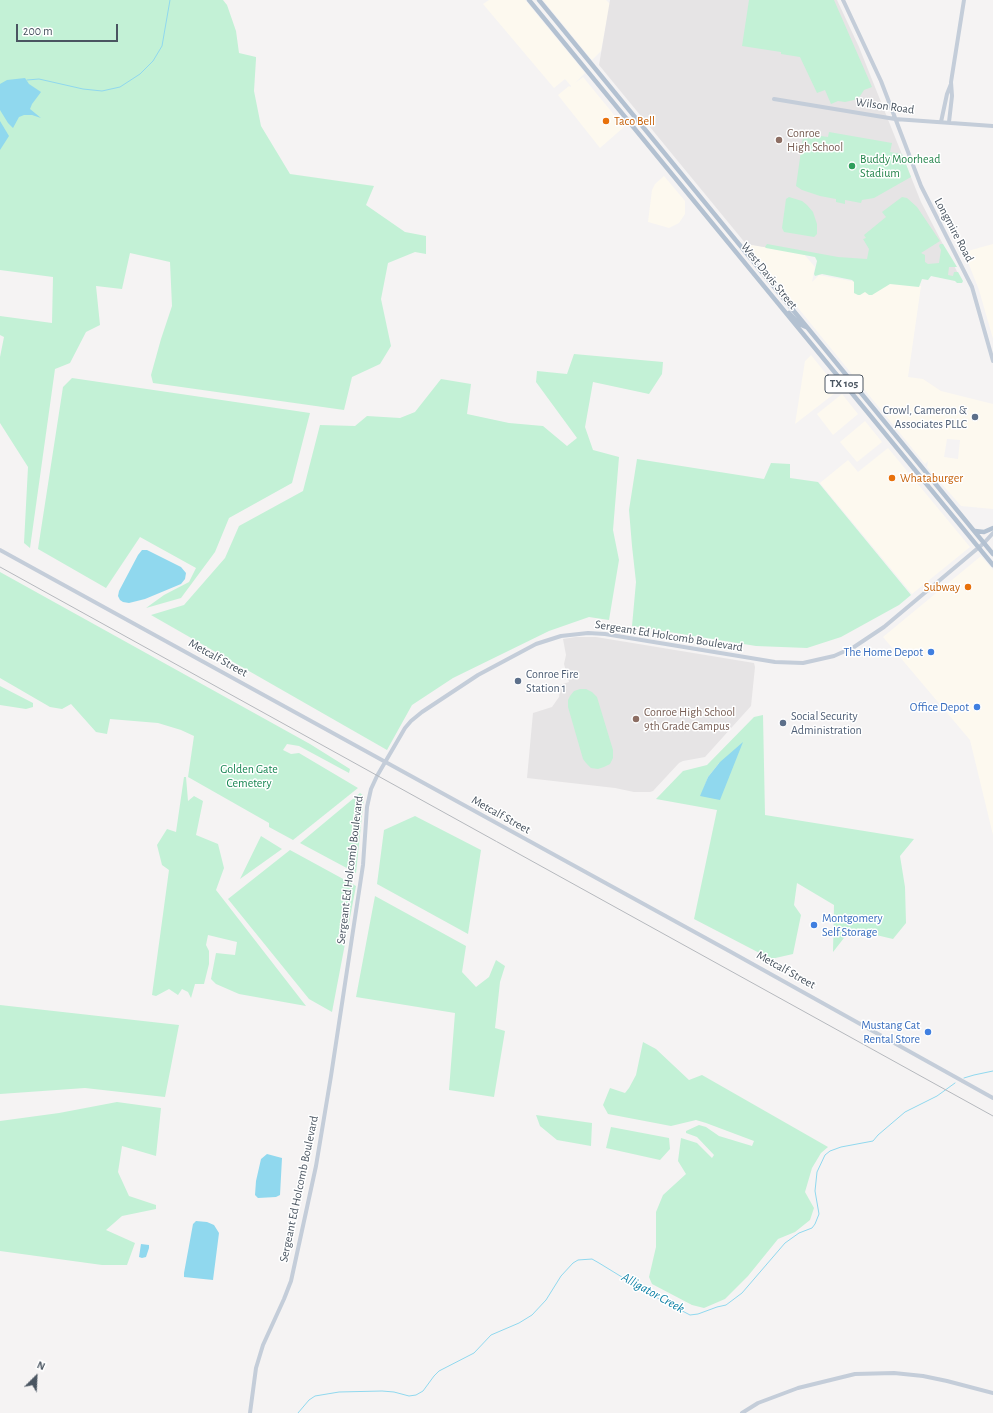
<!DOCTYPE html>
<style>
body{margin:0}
#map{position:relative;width:993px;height:1413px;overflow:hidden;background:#f5f3f3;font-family:"Alegreya Sans",sans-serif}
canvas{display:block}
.north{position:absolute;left:16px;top:1357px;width:40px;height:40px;-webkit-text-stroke:3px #fff;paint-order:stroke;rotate:24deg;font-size:11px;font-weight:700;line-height:16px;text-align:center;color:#4a5561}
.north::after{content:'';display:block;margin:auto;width:14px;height:18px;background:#4a5561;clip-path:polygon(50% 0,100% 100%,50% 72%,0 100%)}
.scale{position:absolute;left:16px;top:24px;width:102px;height:18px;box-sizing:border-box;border:2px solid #4a5561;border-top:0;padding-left:5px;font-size:12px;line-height:14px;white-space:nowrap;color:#4a5561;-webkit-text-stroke:3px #fff;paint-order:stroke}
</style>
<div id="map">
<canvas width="993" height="1413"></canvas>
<div class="north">N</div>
<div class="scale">200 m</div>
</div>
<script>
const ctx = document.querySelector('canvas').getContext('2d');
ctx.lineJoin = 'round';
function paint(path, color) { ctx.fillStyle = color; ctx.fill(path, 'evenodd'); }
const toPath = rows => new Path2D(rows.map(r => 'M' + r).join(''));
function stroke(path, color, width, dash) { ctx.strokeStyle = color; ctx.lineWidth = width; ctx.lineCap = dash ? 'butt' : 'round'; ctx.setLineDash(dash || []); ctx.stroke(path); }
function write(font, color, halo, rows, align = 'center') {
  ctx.font = font + ' "Alegreya Sans",sans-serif'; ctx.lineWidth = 3; ctx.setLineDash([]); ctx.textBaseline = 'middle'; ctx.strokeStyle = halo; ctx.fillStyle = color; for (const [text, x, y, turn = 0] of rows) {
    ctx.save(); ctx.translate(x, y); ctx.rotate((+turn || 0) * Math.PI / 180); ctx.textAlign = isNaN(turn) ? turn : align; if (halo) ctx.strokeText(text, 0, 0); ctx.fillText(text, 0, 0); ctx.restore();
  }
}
const commercial = toPath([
 [489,0,525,0,585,73,575,83,583,77,624,127,600,148,558,95,569,86,571,87,571,86,565,79,554,88,483,4],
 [543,0,606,0,610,4,601,51,592,60],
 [664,176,685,201,685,214,679,223,669,228,648,222,652,190,655,184],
 [993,241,993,339,979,290,964,252,993,244],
 [746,244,803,253,815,267,812,282,819,275,856,282,894,280,921,286,908,377,923,379,941,391,993,404,993,445,966,441,993,445,993,509,961,506,927,467,928,461,925,464],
 [947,439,960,440,958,459,944,457],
 [811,355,839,390,795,424,805,361],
 [842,394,858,414,833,435,817,414],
 [865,421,882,442,857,462,840,442],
 [888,448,970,547,912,594,820,483,848,460,858,472],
 [981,556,993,570,993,835,970,740,883,637]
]);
const education = toPath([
 [610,0,837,0,859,47,921,202,962,281,746,244,599,65],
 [576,637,596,637,754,663,755,667,751,706,705,757,683,761,679,763,653,791,650,792,634,792,615,788,527,778,533,713,552,707,559,697,560,685,569,682,564,664,566,655,563,639]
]);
const green = toPath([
 [0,0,223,0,227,5,236,31,239,53,256,57,256,59,254,91,261,126,290,174,374,186,366,205,405,232,426,236,426,254,415,252,388,263,381,299,391,346,380,364,352,377,344,410,153,383,151,375,161,339,172,306,170,262,130,253,122,289,96,286,100,325,86,332,70,363,55,369,30,548,24,543,28,467,0,423,0,357,4,337,0,335,0,316,52,323,53,277,0,270],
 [749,0,834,0,872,87,864,90,860,96,854,100,845,102,838,101,831,104,825,90,817,93,800,57,781,54,781,52,742,46],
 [829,132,892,143,890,152,902,154,911,177,874,198,862,200,861,203,845,200,845,204,836,202,836,199,820,196,802,190,796,186,803,137,812,139,814,135,828,137],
 [789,197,802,201,807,205,813,212,817,224,817,234,814,237,784,232,782,228,786,199],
 [902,197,907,198,917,207,940,241,921,253,925,255,925,262,928,264,939,263,941,250,939,246,940,244,943,244,957,267,949,267,948,275,953,276,954,272,958,272,963,281,962,283,957,283,955,281,931,276,928,280,922,279,919,287,890,284,872,295,869,295,865,292,860,295,858,295,854,293,854,282,852,280,822,274,815,276,814,274,817,261,815,257,766,248,765,247,767,244,838,257,867,259,869,249,863,239,866,238,864,235,886,217,882,212],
 [574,354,663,362,662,374,649,394,593,382,585,427,593,450,619,457,613,530,619,560,609,620,589,617,549,631,453,678,412,705,387,750,151,615,184,605,225,558,239,526,303,491,320,425,355,426,367,416,400,418,415,412,441,379,471,384,467,414,509,423,543,426,567,446,577,438,536,382,537,371,567,374],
 [72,378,310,413,292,483,229,518,215,552,181,598,146,608,164,595,189,582,196,568,140,537,106,588,38,549,63,387],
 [637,459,764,479,771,463,790,464,790,478,818,482,911,595,899,605,841,637,807,648,756,646,632,626,636,582,632,546,629,510],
 [0,572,310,744,350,769,349,773,299,746,287,744,283,750,291,754,299,753,358,788,293,840,269,827,269,823,188,777,194,736,181,730,158,723,110,719,107,734,96,732,71,704,62,709,50,707,0,678],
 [0,686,33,703,33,707,26,709,0,705],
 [580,689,586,689,592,692,597,697,613,750,613,758,610,764,604,767,598,769,591,768,586,763,583,759,568,707,568,700,570,696,574,691],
 [763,715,765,815,914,839,900,856,905,887,906,923,893,939,851,929,833,952,834,905,797,883,794,905,801,915,793,954,771,959,694,919,717,810,656,799,683,771,707,765,754,717],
 [720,762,701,796,708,777],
 [184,777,186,777,188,801,194,796,203,801,196,835,218,844,224,868,216,890,306,1006,239,994,216,984,211,979,216,953,235,955,237,942,208,935,206,945,209,951,209,964,204,984,195,984,191,998,188,992,182,989,178,995,169,989,156,996,152,995,169,870,162,865,157,845,167,829,176,832],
 [360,793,364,796,356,873,300,843],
 [415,816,481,850,468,934,377,884,384,830],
 [261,836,282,849,240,879],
 [290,850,356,886,332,1012,309,999,228,899],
 [375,896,466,946,462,972,476,987,489,977,496,960,505,966,500,982,495,1028,505,1031,494,1097,449,1090,455,1013,356,997],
 [0,1005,179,1025,165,1097,85,1088,0,1094],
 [643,1042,656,1049,689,1080,702,1075,828,1147,821,1153,812,1168,805,1192,814,1208,810,1220,795,1232,778,1239,748,1276,725,1299,704,1308,692,1305,652,1284,649,1277,656,1247,656,1212,663,1195,686,1174,678,1161,681,1138,697,1143,712,1158,714,1155,697,1137,686,1133,686,1131,699,1125,706,1127,719,1136,752,1146,754,1141,706,1123,696,1120,671,1126,608,1114,603,1105,610,1088,625,1093,629,1088,636,1075],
 [117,1102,161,1108,156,1156,122,1146,118,1172,129,1196,156,1205,156,1209,122,1216,106,1230,135,1243,127,1265,102,1265,0,1251,0,1121,59,1113],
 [536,1115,592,1123,591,1146,557,1140,540,1126],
 [611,1127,669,1138,670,1149,660,1160,606,1148]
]);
const water = toPath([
 [25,78,29,84,41,92,32,104,30,109,41,118,32,115,24,115,19,117,13,128,8,123,0,110,0,84,7,80],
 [0,121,9,136,0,150],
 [142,550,147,550,181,567,186,573,185,579,181,584,145,599,129,603,123,602,120,600,118,596,119,591,138,555],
 [743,742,720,800,700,796,708,777,720,762],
 [267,1154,282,1158,280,1195,276,1197,258,1198,255,1195,256,1181,261,1159],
 [196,1221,207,1222,214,1225,219,1233,213,1280,184,1277,184,1273,193,1224],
 [141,1244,149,1245,149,1248,146,1257,142,1258,139,1257]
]);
const stream = toPath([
 [27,80,39,79,83,89,102,91,120,87,140,74,153,61,162,46,170,0],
 [964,1078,974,1075,993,1071],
 [298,1413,309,1400,315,1396,339,1392,382,1391,394,1392,409,1396,416,1395,423,1391,434,1376,439,1371,474,1353,491,1335,519,1323,532,1315,546,1300,561,1276,573,1263,578,1260,592,1259,599,1263,648,1293,690,1315,698,1314,717,1307,726,1305,742,1293,785,1243,799,1233,812,1228,815,1224,819,1214,815,1191,817,1172,825,1155,830,1151,841,1147,873,1141,878,1135,905,1112,937,1096,955,1083]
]);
const secondary = toPath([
 [843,0,881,81,921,186,972,287,993,361],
 [774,99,895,119,993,126],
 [941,122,947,94,951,84],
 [949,122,952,96,951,82,964,0],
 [0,550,731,952,993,1098],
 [250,1413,256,1368,263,1345,284,1299,291,1281,316,1166,331,1076,363,865,367,807,371,789,377,776,405,728,411,721,422,712,478,675,536,644,561,636,588,633,605,634,775,662,803,663,834,656,854,647,884,627,984,543,993,533],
 [742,1413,758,1403,798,1388,855,1374,894,1373,923,1376,947,1381,993,1393]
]);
const primary = toPath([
 [529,0,993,565],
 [539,0,993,554],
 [789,313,799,324,806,327],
 [975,531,984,532,993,528]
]);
const rail = toPath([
 [0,567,993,1116]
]);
const markers = [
 [606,121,4,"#e8710a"],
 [779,140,4,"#8d6e63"],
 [852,166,4,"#2e9e5b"],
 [975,417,4,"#5c6f8a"],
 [892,478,4,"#e8710a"],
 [968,587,4,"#e8710a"],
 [931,652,4,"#3f7fe0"],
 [518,681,4,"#5c6f8a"],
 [977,707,4,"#3f7fe0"],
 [636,719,4,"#8d6e63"],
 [783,723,4,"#5c6f8a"],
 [814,925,4,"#3f7fe0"],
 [928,1032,4,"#3f7fe0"]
];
const shields = [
 [844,384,38]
];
const shieldNames = [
 ["TX 105",844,384]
];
const streetNames = [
 ["Wilson Road",885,106,8],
 ["Longmire Road",954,230,62],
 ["West Davis Street",769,276,51],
 ["Sergeant Ed Holcomb Boulevard",669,636,9],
 ["Metcalf Street",218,658,29],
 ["Metcalf Street",501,815,29],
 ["Sergeant Ed Holcomb Boulevard",350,870,-83],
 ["Metcalf Street",786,970,29],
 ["Sergeant Ed Holcomb Boulevard",299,1189,-78]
];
const foodNames = [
 ["Taco Bell",614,121],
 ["Whataburger",900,478],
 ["Subway",960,587,"right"]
];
const educationNames = [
 ["Conroe",787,133],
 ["High School",787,147],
 ["Conroe High School",644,712],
 ["9th Grade Campus",644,726]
];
const leisureNames = [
 ["Buddy Moorhead",860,159],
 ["Stadium",860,173]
];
const serviceNames = [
 ["Crowl, Cameron &",967,410,"right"],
 ["Associates PLLC",967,424,"right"],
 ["Conroe Fire",526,674],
 ["Station 1",526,688],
 ["Social Security",791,716],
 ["Administration",791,730]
];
const shopNames = [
 ["The Home Depot",923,652],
 ["Office Depot",969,707],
 ["Montgomery",822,918,"left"],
 ["Self Storage",822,932,"left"],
 ["Mustang Cat",920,1025],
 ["Rental Store",920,1039]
];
const parkNames = [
 ["Golden Gate",249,769],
 ["Cemetery",249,783]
];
const waterNames = [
 ["Alligator Creek",653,1293,29]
];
paint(commercial, '#fdf9ef');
paint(education, '#e6e4e5');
paint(green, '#c3f1d6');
paint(water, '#90d8ee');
stroke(stream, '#90d8ee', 1);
stroke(secondary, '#c4cdd9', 4);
stroke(primary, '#b3c1d1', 4.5);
stroke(rail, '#b5b8bd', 1);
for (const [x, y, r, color] of markers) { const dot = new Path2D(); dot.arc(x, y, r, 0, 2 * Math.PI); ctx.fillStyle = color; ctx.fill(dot); stroke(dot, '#fff', 1.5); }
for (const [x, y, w] of shields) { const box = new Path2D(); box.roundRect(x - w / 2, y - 9, w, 18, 3); ctx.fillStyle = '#fff'; ctx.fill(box); stroke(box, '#4a5561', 1); }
write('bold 11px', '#4a5561', null, shieldNames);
write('12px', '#4a5561', '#fff', streetNames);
write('12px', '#c56008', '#fff', foodNames, 'left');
write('12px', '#785e54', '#fff', educationNames, 'left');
write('12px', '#27864d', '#fff', leisureNames, 'left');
write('12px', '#4e5e75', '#fff', serviceNames, 'left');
write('12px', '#366cbe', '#fff', shopNames, 'right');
write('12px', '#178652', '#fff', parkNames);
write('italic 13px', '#0b7fa4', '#fff', waterNames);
</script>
